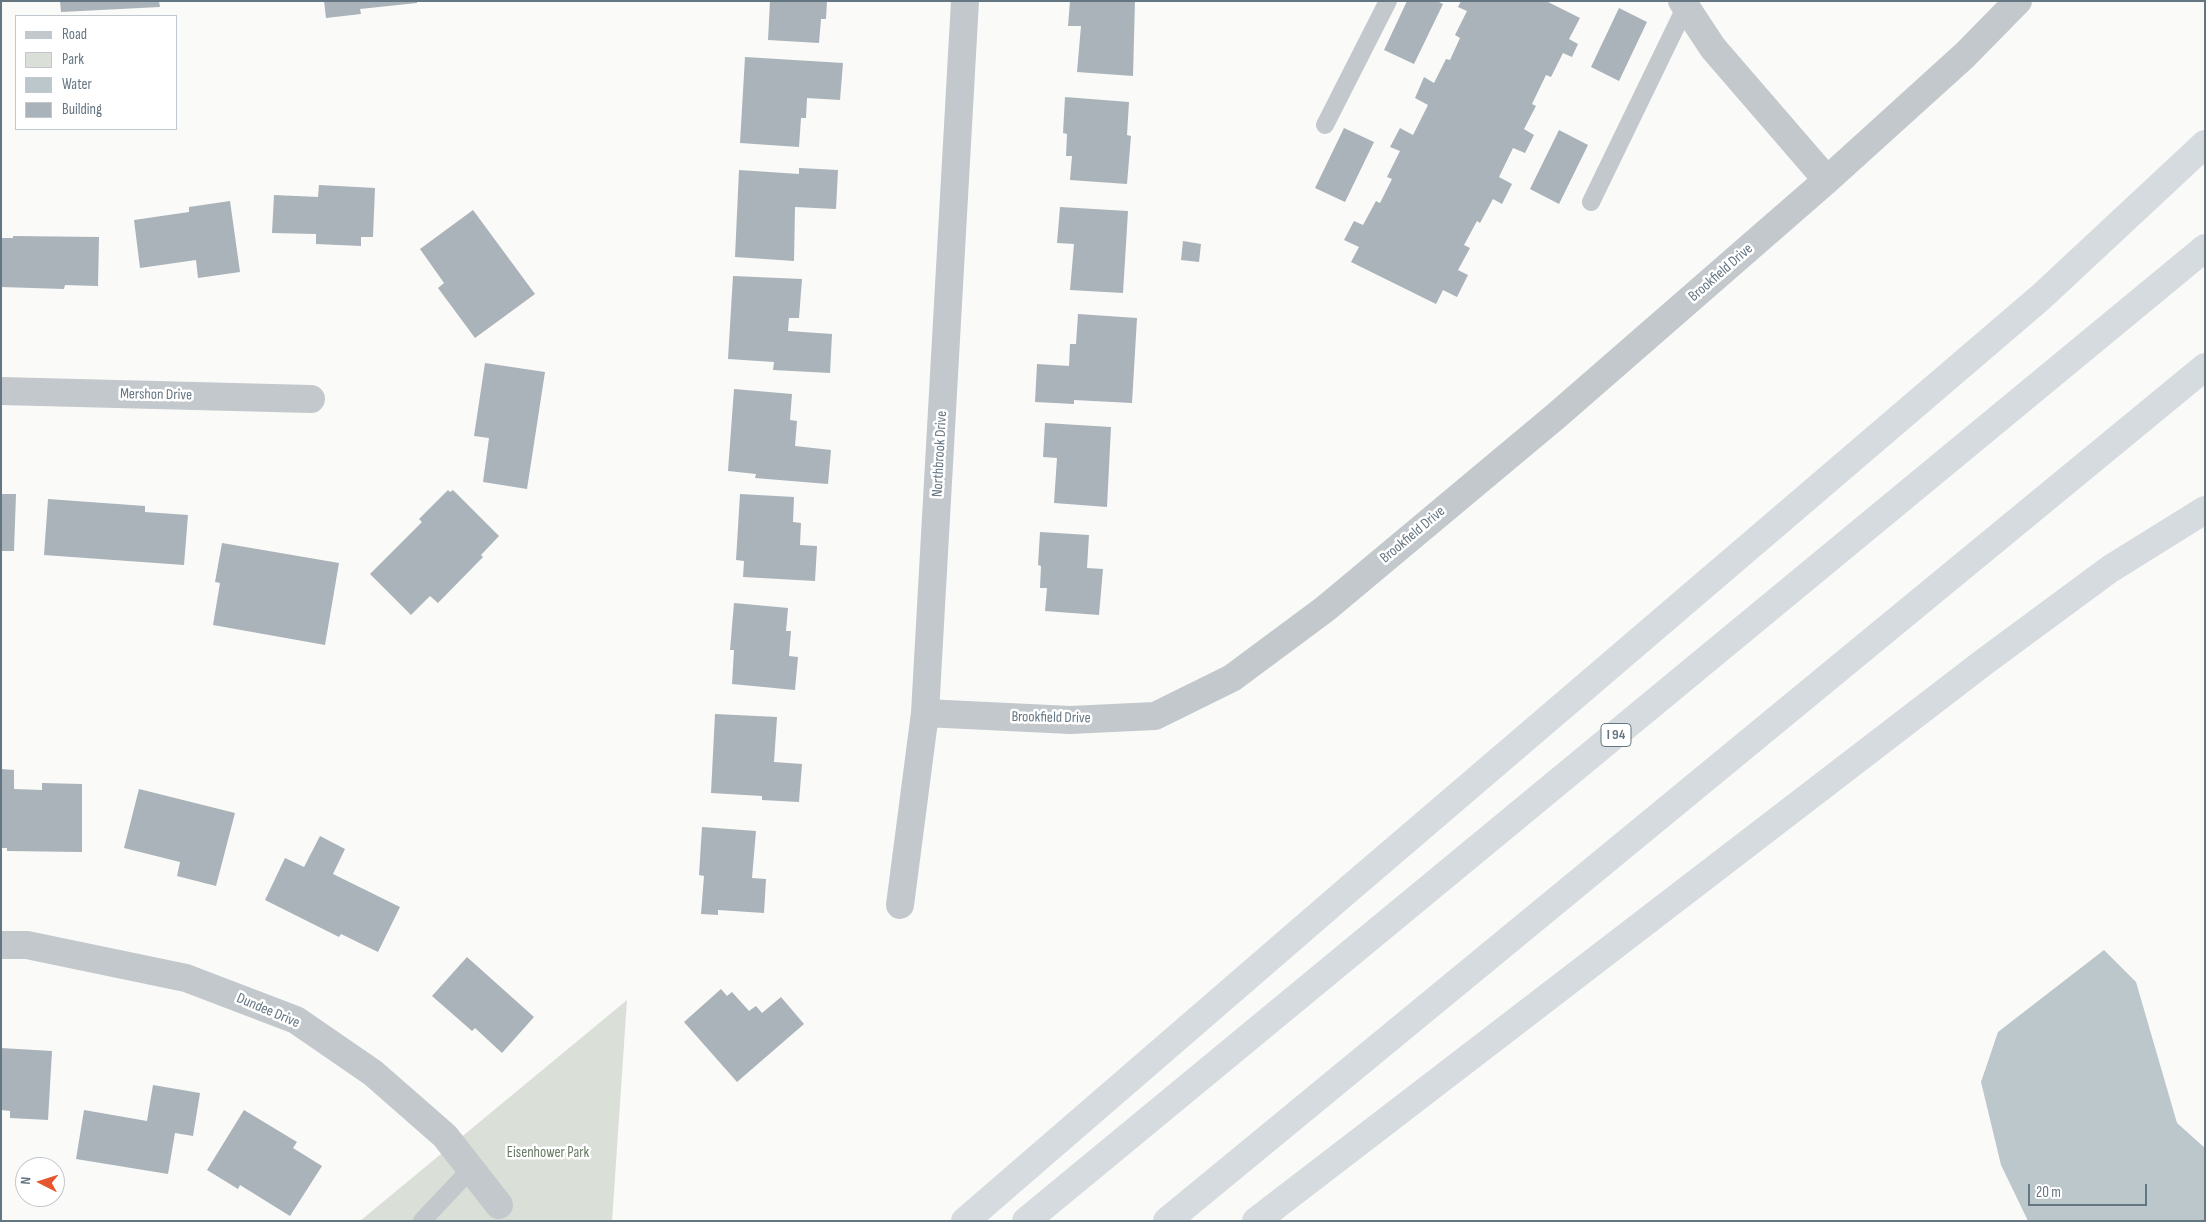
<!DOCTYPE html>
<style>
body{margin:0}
#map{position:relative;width:2206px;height:1222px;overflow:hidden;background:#fafaf8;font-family:"Sofia Sans Condensed",sans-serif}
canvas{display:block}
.frame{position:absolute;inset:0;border:2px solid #657683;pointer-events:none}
.legend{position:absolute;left:15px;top:15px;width:162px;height:115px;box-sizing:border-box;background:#fff;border:1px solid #c1c8cd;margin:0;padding:6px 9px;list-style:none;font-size:15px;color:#657683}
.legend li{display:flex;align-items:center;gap:10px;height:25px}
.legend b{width:25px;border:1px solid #c1c8cd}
.north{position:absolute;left:15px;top:1157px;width:50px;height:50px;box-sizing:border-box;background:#fff;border:1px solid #c1c8cd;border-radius:50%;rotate:275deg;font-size:14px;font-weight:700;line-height:20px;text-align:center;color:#657683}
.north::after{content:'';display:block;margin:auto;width:18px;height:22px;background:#e4572e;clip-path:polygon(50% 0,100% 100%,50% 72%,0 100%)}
.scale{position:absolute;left:2028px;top:1184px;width:119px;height:22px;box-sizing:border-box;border:2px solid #657683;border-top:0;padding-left:6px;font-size:15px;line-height:18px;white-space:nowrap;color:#657683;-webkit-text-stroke:4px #fff;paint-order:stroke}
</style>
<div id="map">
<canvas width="2206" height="1222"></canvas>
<div class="frame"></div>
<ul class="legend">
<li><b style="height:6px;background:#c3c8cc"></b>Road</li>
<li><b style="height:14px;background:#dadfd7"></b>Park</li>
<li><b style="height:14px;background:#bbc7cb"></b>Water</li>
<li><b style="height:14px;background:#aab3b9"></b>Building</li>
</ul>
<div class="north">N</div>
<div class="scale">20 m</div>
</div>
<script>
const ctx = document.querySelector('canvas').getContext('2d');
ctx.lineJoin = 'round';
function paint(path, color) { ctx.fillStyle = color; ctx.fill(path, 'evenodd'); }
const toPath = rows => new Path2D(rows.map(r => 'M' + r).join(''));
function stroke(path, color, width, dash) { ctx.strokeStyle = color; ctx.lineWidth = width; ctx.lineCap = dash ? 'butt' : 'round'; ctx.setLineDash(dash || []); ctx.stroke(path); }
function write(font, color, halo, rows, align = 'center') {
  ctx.font = font + ' "Sofia Sans Condensed",sans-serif'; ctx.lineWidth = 5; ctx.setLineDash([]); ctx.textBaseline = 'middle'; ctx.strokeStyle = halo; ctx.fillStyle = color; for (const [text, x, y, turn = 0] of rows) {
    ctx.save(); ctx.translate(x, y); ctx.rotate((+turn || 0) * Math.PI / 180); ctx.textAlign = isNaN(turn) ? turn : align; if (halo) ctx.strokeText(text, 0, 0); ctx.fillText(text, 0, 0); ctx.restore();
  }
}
const green = toPath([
 [627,1000,612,1221,360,1221]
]);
const water = toPath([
 [2104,950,2136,982,2177,1123,2205,1148,2205,1221,2028,1221,2001,1165,1981,1082,1998,1032]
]);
const building = toPath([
 [60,1,159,1,160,7,61,12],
 [324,1,417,1,417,3,360,9,361,14,326,18],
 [770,1,827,1,826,19,821,19,819,43,768,40],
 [1070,1,1135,1,1133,76,1077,72,1081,26,1068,26],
 [1407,1,1437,1,1443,4,1414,64,1384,50],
 [1461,1,1546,1,1580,18,1569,39,1578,44,1572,57,1563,53,1551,77,1546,75,1532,104,1536,106,1524,129,1534,135,1525,153,1513,148,1499,177,1512,184,1502,204,1493,199,1480,223,1477,221,1464,245,1470,248,1458,270,1468,275,1457,297,1443,290,1436,304,1351,262,1359,247,1344,240,1354,221,1363,225,1376,201,1380,203,1392,179,1387,177,1400,151,1390,147,1400,128,1413,135,1428,105,1415,98,1424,77,1434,83,1446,59,1450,60,1460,38,1455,35,1467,11,1458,7],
 [1619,8,1647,22,1619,81,1591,67],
 [745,57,843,63,840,100,807,98,806,118,801,118,799,147,740,143],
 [1065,97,1129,102,1127,135,1131,136,1127,184,1070,180,1072,156,1066,156,1067,134,1063,133],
 [1344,128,1374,142,1345,202,1315,188],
 [1559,130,1588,145,1559,204,1530,189],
 [799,168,838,170,836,209,795,207,794,261,735,257,739,170,799,174],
 [319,185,375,188,373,237,361,237,361,246,316,244,316,234,272,233,274,195,318,197],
 [230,201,240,272,198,278,196,260,140,268,134,220,189,212,189,207],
 [1060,207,1128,211,1123,293,1070,290,1074,244,1057,243],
 [473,210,535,294,475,338,438,288,444,283,420,249],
 [13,236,99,237,98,286,65,285,64,289,1,287,1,238,13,238],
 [1183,241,1201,244,1199,262,1181,260],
 [733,276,802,279,799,318,789,318,788,331,832,334,830,373,773,370,774,362,728,359],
 [1078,314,1137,318,1132,403,1074,400,1074,404,1035,402,1037,364,1069,366,1070,344,1076,344],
 [485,363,545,372,527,489,483,482,489,438,474,436],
 [734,389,792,394,790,420,797,421,795,446,831,450,828,484,755,478,756,474,728,471],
 [1045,423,1111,427,1107,507,1054,503,1057,458,1043,457],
 [448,490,450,492,453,490,499,536,481,555,483,557,438,603,430,596,411,615,370,574,422,522,419,519],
 [1,494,16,494,14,551,1,551],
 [740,494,794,497,793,522,801,523,800,545,817,546,815,581,743,577,744,561,736,560],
 [48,499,145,506,145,512,188,515,184,565,44,555],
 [1040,532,1089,535,1087,568,1103,569,1099,615,1045,611,1047,588,1040,588,1041,566,1038,565],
 [222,543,339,563,325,645,213,625,220,583,215,582],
 [734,603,788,608,786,631,791,631,789,656,798,657,795,690,732,684,734,650,730,650],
 [715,714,777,717,774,762,802,764,799,802,762,800,762,796,711,793],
 [1,769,14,770,14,789,42,790,42,783,82,784,82,852,7,851,7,848,1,848],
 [139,789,235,813,216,886,177,876,180,862,124,848],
 [702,827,756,831,752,878,766,879,764,913,718,910,718,915,701,914,704,876,699,875],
 [320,836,345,849,333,874,400,907,378,952,341,934,339,937,265,900,285,858,304,867],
 [467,957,534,1017,502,1053,475,1028,472,1031,432,996],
 [721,989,727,996,732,992,749,1011,756,1006,762,1013,781,997,804,1024,737,1082,684,1022],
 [1,1048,52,1051,48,1120,10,1118,10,1111,1,1110],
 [153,1085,200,1093,193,1136,175,1133,168,1174,76,1159,84,1110,147,1121],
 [244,1110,297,1142,293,1148,322,1166,290,1216,240,1185,238,1189,207,1170]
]);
const lane = toPath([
 [1325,125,1388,1],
 [1591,202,1686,6],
 [422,1221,472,1168]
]);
const street = toPath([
 [1682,1,1713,48,1827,180],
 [1,391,311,399],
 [925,713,1070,720,1155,716,1232,678,1325,609,1556,416,1827,180,1965,55,2018,1],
 [900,905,925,713,965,1],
 [1,945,27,945,186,978,296,1020,373,1073,445,1136,499,1205]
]);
const highway = toPath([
 [965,1221,1349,889,2041,297,2205,144],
 [1026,1221,2205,248],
 [1167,1221,2205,367],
 [1256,1221,1984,662,2110,569,2205,510]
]);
const shields = [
 [1616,735,30]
];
const shieldNames = [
 ["I 94",1616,735]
];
const streetNames = [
 ["Brookfield Drive",1721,273,-41],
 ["Mershon Drive",156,395,1],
 ["Northbrook Drive",940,454,-87],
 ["Brookfield Drive",1413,535,-40],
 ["Brookfield Drive",1051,718,1],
 ["Dundee Drive",268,1011,23]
];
const parkNames = [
 ["Eisenhower Park",548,1153]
];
paint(green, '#dadfd7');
paint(water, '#bbc7cb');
paint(building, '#aab3b9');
stroke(lane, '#c3c8cc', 18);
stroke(street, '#c3c8cc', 28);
stroke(highway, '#d6dbdf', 28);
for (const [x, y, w] of shields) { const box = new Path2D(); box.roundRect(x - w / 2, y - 11.5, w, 23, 4); ctx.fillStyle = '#fff'; ctx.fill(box); stroke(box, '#657683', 1); }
write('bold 14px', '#657683', null, shieldNames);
write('15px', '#657683', '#fff', streetNames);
write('15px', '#687a64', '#fff', parkNames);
</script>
